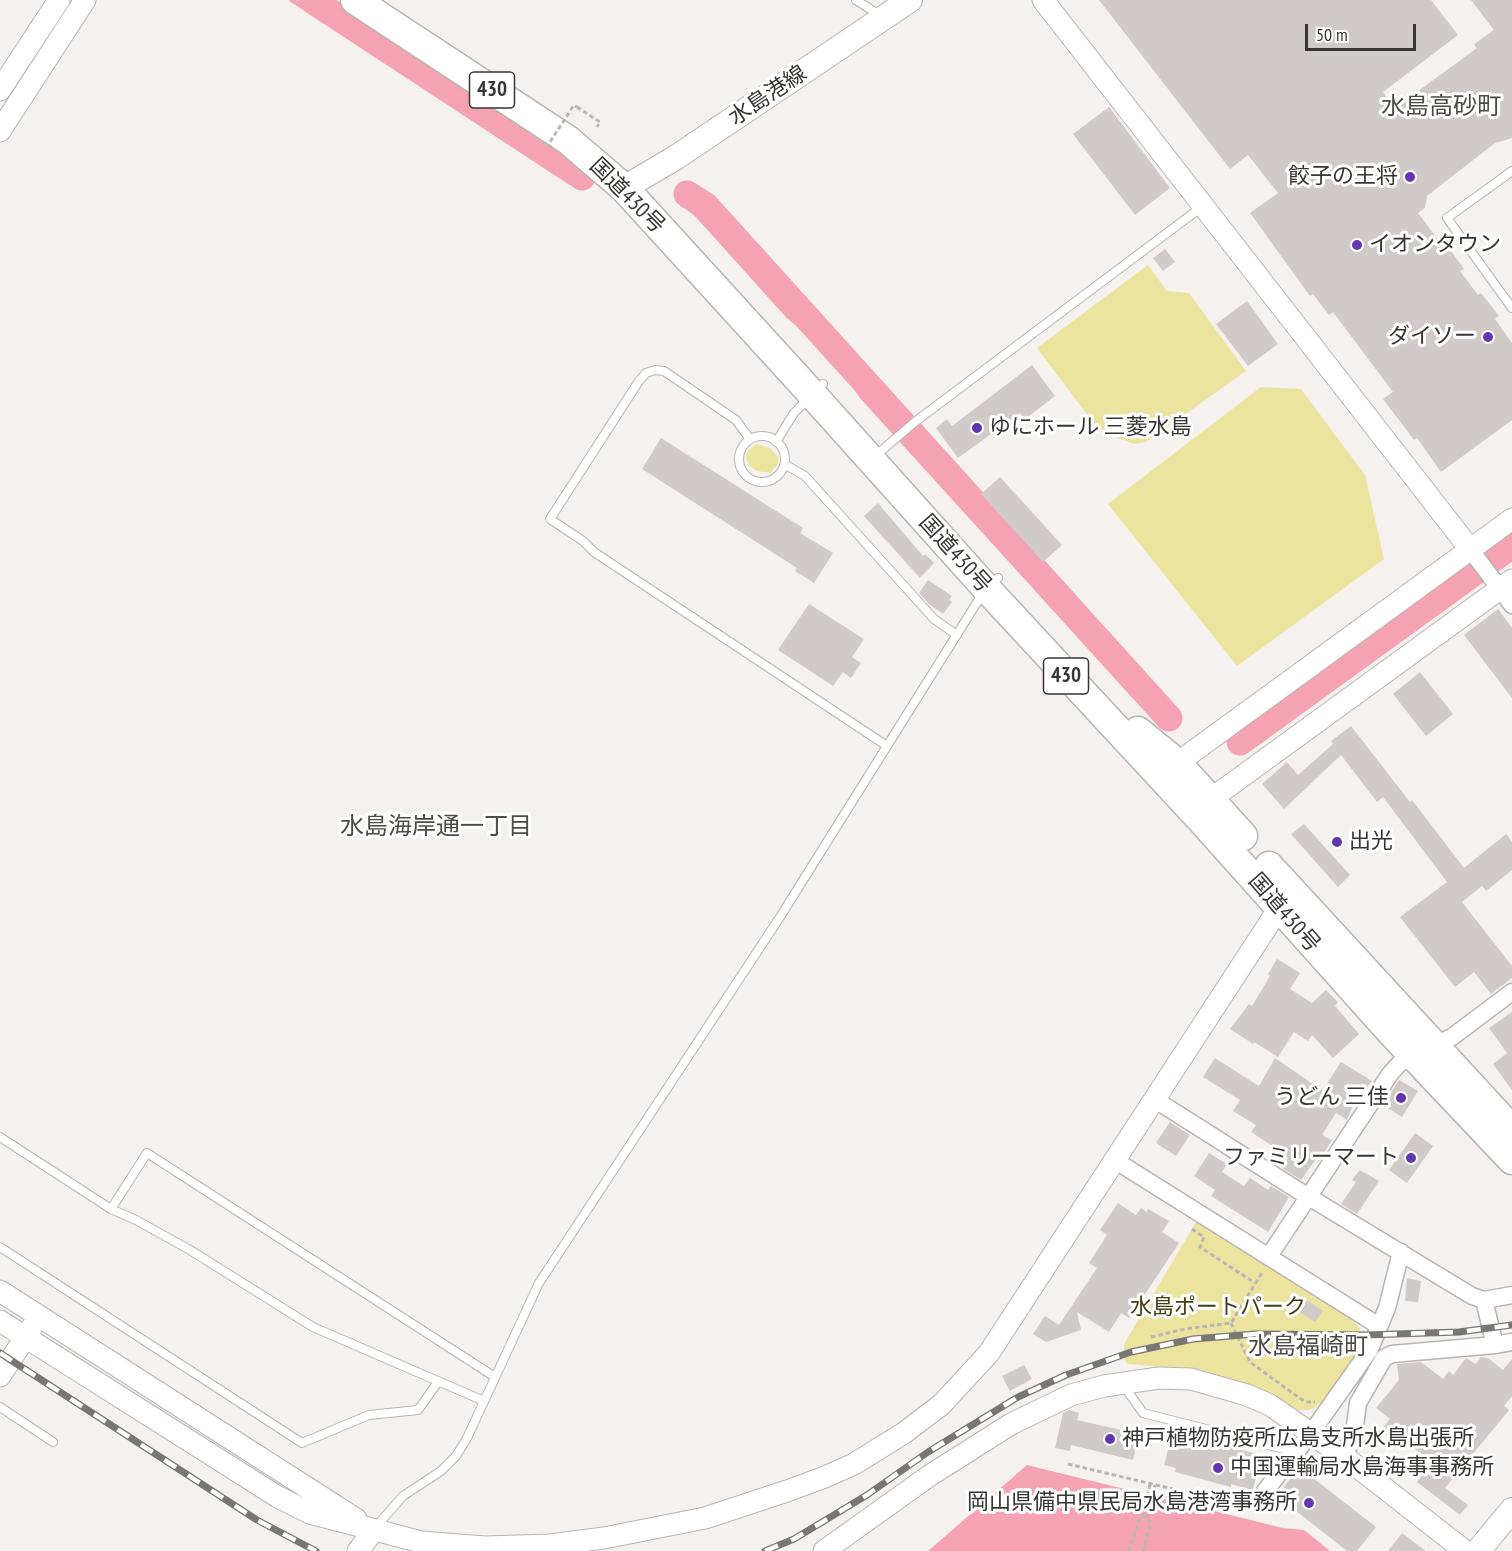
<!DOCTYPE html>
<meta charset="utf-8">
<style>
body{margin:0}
#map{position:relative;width:1512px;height:1551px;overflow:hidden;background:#f5f1ee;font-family:"PT Sans Narrow",sans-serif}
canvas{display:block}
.scale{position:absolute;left:1305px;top:24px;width:111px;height:27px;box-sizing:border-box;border:3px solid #373634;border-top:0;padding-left:8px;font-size:18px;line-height:21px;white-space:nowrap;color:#373634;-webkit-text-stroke:4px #fff;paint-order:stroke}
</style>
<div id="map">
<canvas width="1512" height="1551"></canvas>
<div class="scale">50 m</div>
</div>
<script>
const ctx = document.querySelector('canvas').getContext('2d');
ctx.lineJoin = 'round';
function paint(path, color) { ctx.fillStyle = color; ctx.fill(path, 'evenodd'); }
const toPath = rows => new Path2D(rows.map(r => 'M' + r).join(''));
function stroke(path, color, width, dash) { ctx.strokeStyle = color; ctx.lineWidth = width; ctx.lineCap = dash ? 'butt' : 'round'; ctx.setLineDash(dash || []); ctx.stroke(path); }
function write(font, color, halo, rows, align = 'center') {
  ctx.font = font + ' "PT Sans Narrow","Noto Sans JP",sans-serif'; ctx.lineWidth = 6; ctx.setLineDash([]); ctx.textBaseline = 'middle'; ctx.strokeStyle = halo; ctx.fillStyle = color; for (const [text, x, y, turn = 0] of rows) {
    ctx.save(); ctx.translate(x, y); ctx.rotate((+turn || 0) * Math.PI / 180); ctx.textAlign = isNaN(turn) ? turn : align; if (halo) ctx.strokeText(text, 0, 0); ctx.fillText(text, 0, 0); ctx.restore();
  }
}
const green = toPath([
 [1148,265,1167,291,1189,293,1246,371,1146,442,1134,444,1110,435,1095,425,1037,348],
 [1261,387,1301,389,1365,475,1384,559,1237,666,1108,504],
 [756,444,770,448,778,457,778,464,770,473,757,471,750,466,746,458,747,452],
 [1196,1222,1259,1259,1336,1308,1353,1320,1360,1329,1363,1345,1331,1392,1315,1408,1309,1410,1298,1410,1244,1384,1206,1371,1128,1364,1124,1359,1124,1344]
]);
const water = toPath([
 [1027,1465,1283,1528,1304,1530,1330,1551,928,1551]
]);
const stream = toPath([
 [292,0,580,185],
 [684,204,697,215,788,316,803,328,851,381,862,397,1161,726],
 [1245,748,1512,556]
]);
const river = toPath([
 [312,0,582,177],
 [687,194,706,206,1169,718],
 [1240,742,1512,545]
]);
const building = toPath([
 [1099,0,1431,0,1458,35,1383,92,1395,108,1477,48,1474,44,1494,30,1471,0,1512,0,1512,138,1495,143,1427,196,1425,208,1418,213,1443,246,1446,244,1464,269,1460,271,1478,295,1481,293,1499,316,1495,319,1512,343,1512,420,1441,472,1417,438,1414,440,1383,399,1393,392,1333,312,1329,315,1313,294,1310,296,1250,213,1278,193,1248,155,1230,169],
 [1109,107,1170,188,1135,215,1073,134],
 [1165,249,1175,262,1163,271,1153,258],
 [1247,301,1278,344,1248,366,1216,324],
 [1032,365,1055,396,1025,419,1020,413,958,458,936,428,947,419,952,426],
 [661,438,803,528,800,533,833,553,814,583,795,571,797,568,642,469],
 [1000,477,1062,545,1043,562,981,494],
 [878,503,923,556,925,554,934,563,920,578,864,516],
 [928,580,952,596,949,600,952,602,943,614,929,604,919,593],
 [809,604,864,639,852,657,861,663,851,678,843,672,833,686,778,650],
 [1498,609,1512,628,1512,698,1464,635],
 [1420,672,1453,714,1426,736,1393,694],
 [1351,726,1410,802,1412,800,1464,868,1506,834,1512,842,1512,870,1486,891,1482,886,1462,902,1512,966,1512,978,1491,994,1474,972,1455,987,1400,917,1447,882,1383,797,1377,802,1341,755,1284,809,1262,784,1287,762,1298,775,1333,744,1331,741],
 [1304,824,1350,875,1338,887,1291,834],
 [1277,959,1300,973,1290,989,1312,1003,1326,990,1338,1002,1335,1006,1359,1034,1333,1058,1312,1035,1308,1041,1294,1032,1278,1057,1254,1042,1253,1044,1230,1029,1249,1004,1252,1006,1270,976,1268,974],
 [1512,1012,1512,1090,1493,1064,1507,1053,1489,1028],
 [1215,1058,1259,1086,1275,1058,1320,1089,1323,1090,1341,1062,1372,1081,1352,1108,1347,1120,1336,1113,1322,1135,1332,1140,1319,1161,1316,1159,1301,1180,1282,1168,1288,1158,1272,1150,1274,1147,1251,1132,1256,1125,1233,1111,1240,1100,1203,1077],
 [1399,1080,1418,1091,1402,1117,1383,1105],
 [1170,1122,1190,1135,1176,1156,1156,1143],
 [1415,1133,1433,1146,1407,1183,1389,1170],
 [1209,1153,1227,1164,1222,1172,1244,1186,1250,1178,1268,1190,1271,1186,1289,1197,1268,1232,1211,1196,1215,1190,1194,1176],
 [1360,1170,1379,1181,1357,1214,1341,1204,1356,1182,1352,1180],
 [1118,1203,1136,1215,1141,1208,1147,1212,1148,1209,1169,1221,1162,1232,1179,1243,1129,1318,1121,1313,1109,1332,1077,1312,1081,1330,1046,1342,1033,1334,1045,1316,1059,1325,1097,1268,1089,1263,1107,1235,1100,1230],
 [1407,1278,1421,1281,1418,1302,1405,1301],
 [1300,1296,1323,1311,1315,1322,1292,1307],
 [1481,1357,1488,1358,1503,1370,1512,1359,1512,1396,1504,1406,1509,1410,1445,1488,1468,1505,1460,1515,1417,1482,1432,1462,1401,1438,1397,1443,1381,1430,1390,1419,1376,1408,1399,1380,1397,1364,1421,1362,1443,1379,1449,1371,1453,1375,1466,1358,1476,1364],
 [1024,1365,1032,1379,1010,1391,1002,1376],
 [1069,1410,1079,1413,1077,1420,1139,1434,1133,1460,1071,1445,1070,1451,1055,1448,1063,1413],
 [1184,1435,1265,1456,1261,1474,1257,1472,1253,1490,1231,1484,1231,1487,1175,1472,1176,1468,1164,1465,1171,1438,1182,1440],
 [1299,1467,1376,1527,1357,1551,1347,1551,1277,1496],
 [1402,1533,1426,1551,1388,1551]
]);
const path = toPath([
 [577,107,600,122,597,127],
 [1192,1229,1204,1237,1200,1247,1255,1283],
 [1231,1323,1250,1362,1298,1397,1306,1402,1315,1402],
 [1151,1337,1185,1329,1231,1323,1263,1271],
 [1068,1464,1253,1508,1256,1504],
 [1129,1551,1140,1517,1143,1517,1150,1484],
 [1143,1551,1151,1522,1147,1520,1155,1485]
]);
const service = toPath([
 [856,0,881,16],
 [1512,171,1447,218,1512,308],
 '739 459a23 23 0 1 1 46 0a23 23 0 1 1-46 0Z',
 [749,438,736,420,664,371,655,370,646,373,639,381,550,519,583,541,594,552,887,746],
 [776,442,794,413,823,384],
 [874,457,916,421,1203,206],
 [786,465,805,476,934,619,957,635],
 [0,1137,111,1209,136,1220,190,1250,313,1327,484,1401],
 [111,1209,147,1153,495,1377],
 [0,1247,302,1443,369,1415,418,1410,438,1382],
 [1124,1386,1143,1413,1296,1452],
 [0,1407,53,1442],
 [374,1529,403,1496,441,1471,456,1456,467,1438,539,1283,780,917,986,588,998,578]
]);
const minor = toPath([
 [1470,549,1512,605],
 [1154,1099,1299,1191,1472,1296,1484,1300,1512,1295],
 [1116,1161,1379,1326],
 [1269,1256,1390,1074,1399,1064,1413,1055,1452,1037,1512,992],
 [1495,1345,1512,1342],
 [1342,1455,1353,1441,1358,1403,1384,1358,1392,1354,1495,1345,1484,1300],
 [1265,1491,1311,1433,1369,1351,1387,1308,1401,1252]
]);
const tertiary = toPath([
 [1043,0,1470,549],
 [0,90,59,0],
 [0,131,85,0],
 [1165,772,1512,519],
 [1200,807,1512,580],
 [0,1291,356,1519],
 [0,1321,278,1497,310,1513,421,1542,485,1547,550,1545,604,1538,705,1518,787,1491,825,1477,854,1464,904,1433,942,1404,989,1353,1287,896],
 [0,1376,32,1327],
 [358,1551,374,1530],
 [824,1551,929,1476,1011,1424,1071,1395,1104,1386,1159,1378,1191,1379,1247,1395,1270,1405,1342,1455,1465,1551]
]);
const secondary = toPath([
 [624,188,675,158,910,0],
 [1478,1551,1512,1510]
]);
const trunk = toPath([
 [355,0,568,140,624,188,812,394,986,588,1203,822,1389,1030,1512,1160],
 [1138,731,1177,763,1243,836],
 [1269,866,1512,1130]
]);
const rail = toPath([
 [0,1353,257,1520,316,1551],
 [765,1551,794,1539,867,1495,928,1452,1018,1397,1066,1375,1131,1352,1193,1339,1255,1334,1365,1335,1459,1332,1512,1325]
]);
const pathBridge = toPath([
 [551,147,548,145,574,105,577,107]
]);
const markers = [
 [1410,177,6,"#6336ae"],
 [1357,245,6,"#6336ae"],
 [1488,337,6,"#6336ae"],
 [977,428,6,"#6336ae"],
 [1337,842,6,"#6336ae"],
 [1401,1098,6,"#6336ae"],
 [1411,1158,6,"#6336ae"],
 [1110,1439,6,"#6336ae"],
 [1218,1468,6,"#6336ae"],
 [1309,1503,6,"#6336ae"]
];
const shields = [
 [492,90,45],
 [1066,676,45]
];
const shieldNames = [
 ["430",492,90],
 ["430",1066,676]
];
const streetNames = [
 ["水島港線",768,96,-34],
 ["国道430号",627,196,45],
 ["国道430号",955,554,48],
 ["国道430号",1284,913,49]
];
const poiNames = [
 ["餃子の王将",1398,177],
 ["イオンタウン",1369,245,"left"],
 ["ダイソー",1476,337],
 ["ゆにホール 三菱水島",989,428,"left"],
 ["出光",1349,842,"left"],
 ["うどん 三佳",1389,1098],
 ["ファミリーマート",1399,1158],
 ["神戸植物防疫所広島支所水島出張所",1122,1439,"left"],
 ["中国運輸局水島海事事務所",1230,1468,"left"],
 ["岡山県備中県民局水島港湾事務所",1297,1503]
];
const parkNames = [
 ["水島ポートパーク",1218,1308]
];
const neighbourhoodNames = [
 ["水島高砂町",1441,107],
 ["水島海岸通一丁目",436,827],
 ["水島福崎町",1308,1347]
];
paint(green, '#ece49e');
paint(water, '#f5a3b3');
stroke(stream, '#f5a3b3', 4.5);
stroke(river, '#f5a3b3', 27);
paint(building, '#d0cac9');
stroke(service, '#b9b4b2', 10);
stroke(minor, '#b9b4b2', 19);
stroke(tertiary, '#b9b4b2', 23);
stroke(secondary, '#b9b4b2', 26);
stroke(trunk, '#b9b4b2', 31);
stroke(path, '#b9b6b3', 3, [4.5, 3]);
stroke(service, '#fff', 8);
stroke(minor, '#fff', 16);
stroke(tertiary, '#fff', 21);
stroke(secondary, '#fff', 24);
stroke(trunk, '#fff', 28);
stroke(rail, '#797774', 7);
stroke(rail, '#fff', 4.5, [14]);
stroke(pathBridge, '#b9b6b3', 3, [4.5, 3]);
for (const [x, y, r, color] of markers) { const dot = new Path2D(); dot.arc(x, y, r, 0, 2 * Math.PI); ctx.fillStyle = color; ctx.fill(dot); stroke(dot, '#fff', 2); }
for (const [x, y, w] of shields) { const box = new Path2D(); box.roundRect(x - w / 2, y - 18, w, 36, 4.5); ctx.fillStyle = '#fff'; ctx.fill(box); stroke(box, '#373634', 1.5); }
write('bold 21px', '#373634', null, shieldNames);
write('22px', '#373634', '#fff', streetNames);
write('22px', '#373634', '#fff', poiNames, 'right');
write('22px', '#433e14', '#fff', parkNames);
write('24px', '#4d4a47', '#fff', neighbourhoodNames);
</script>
